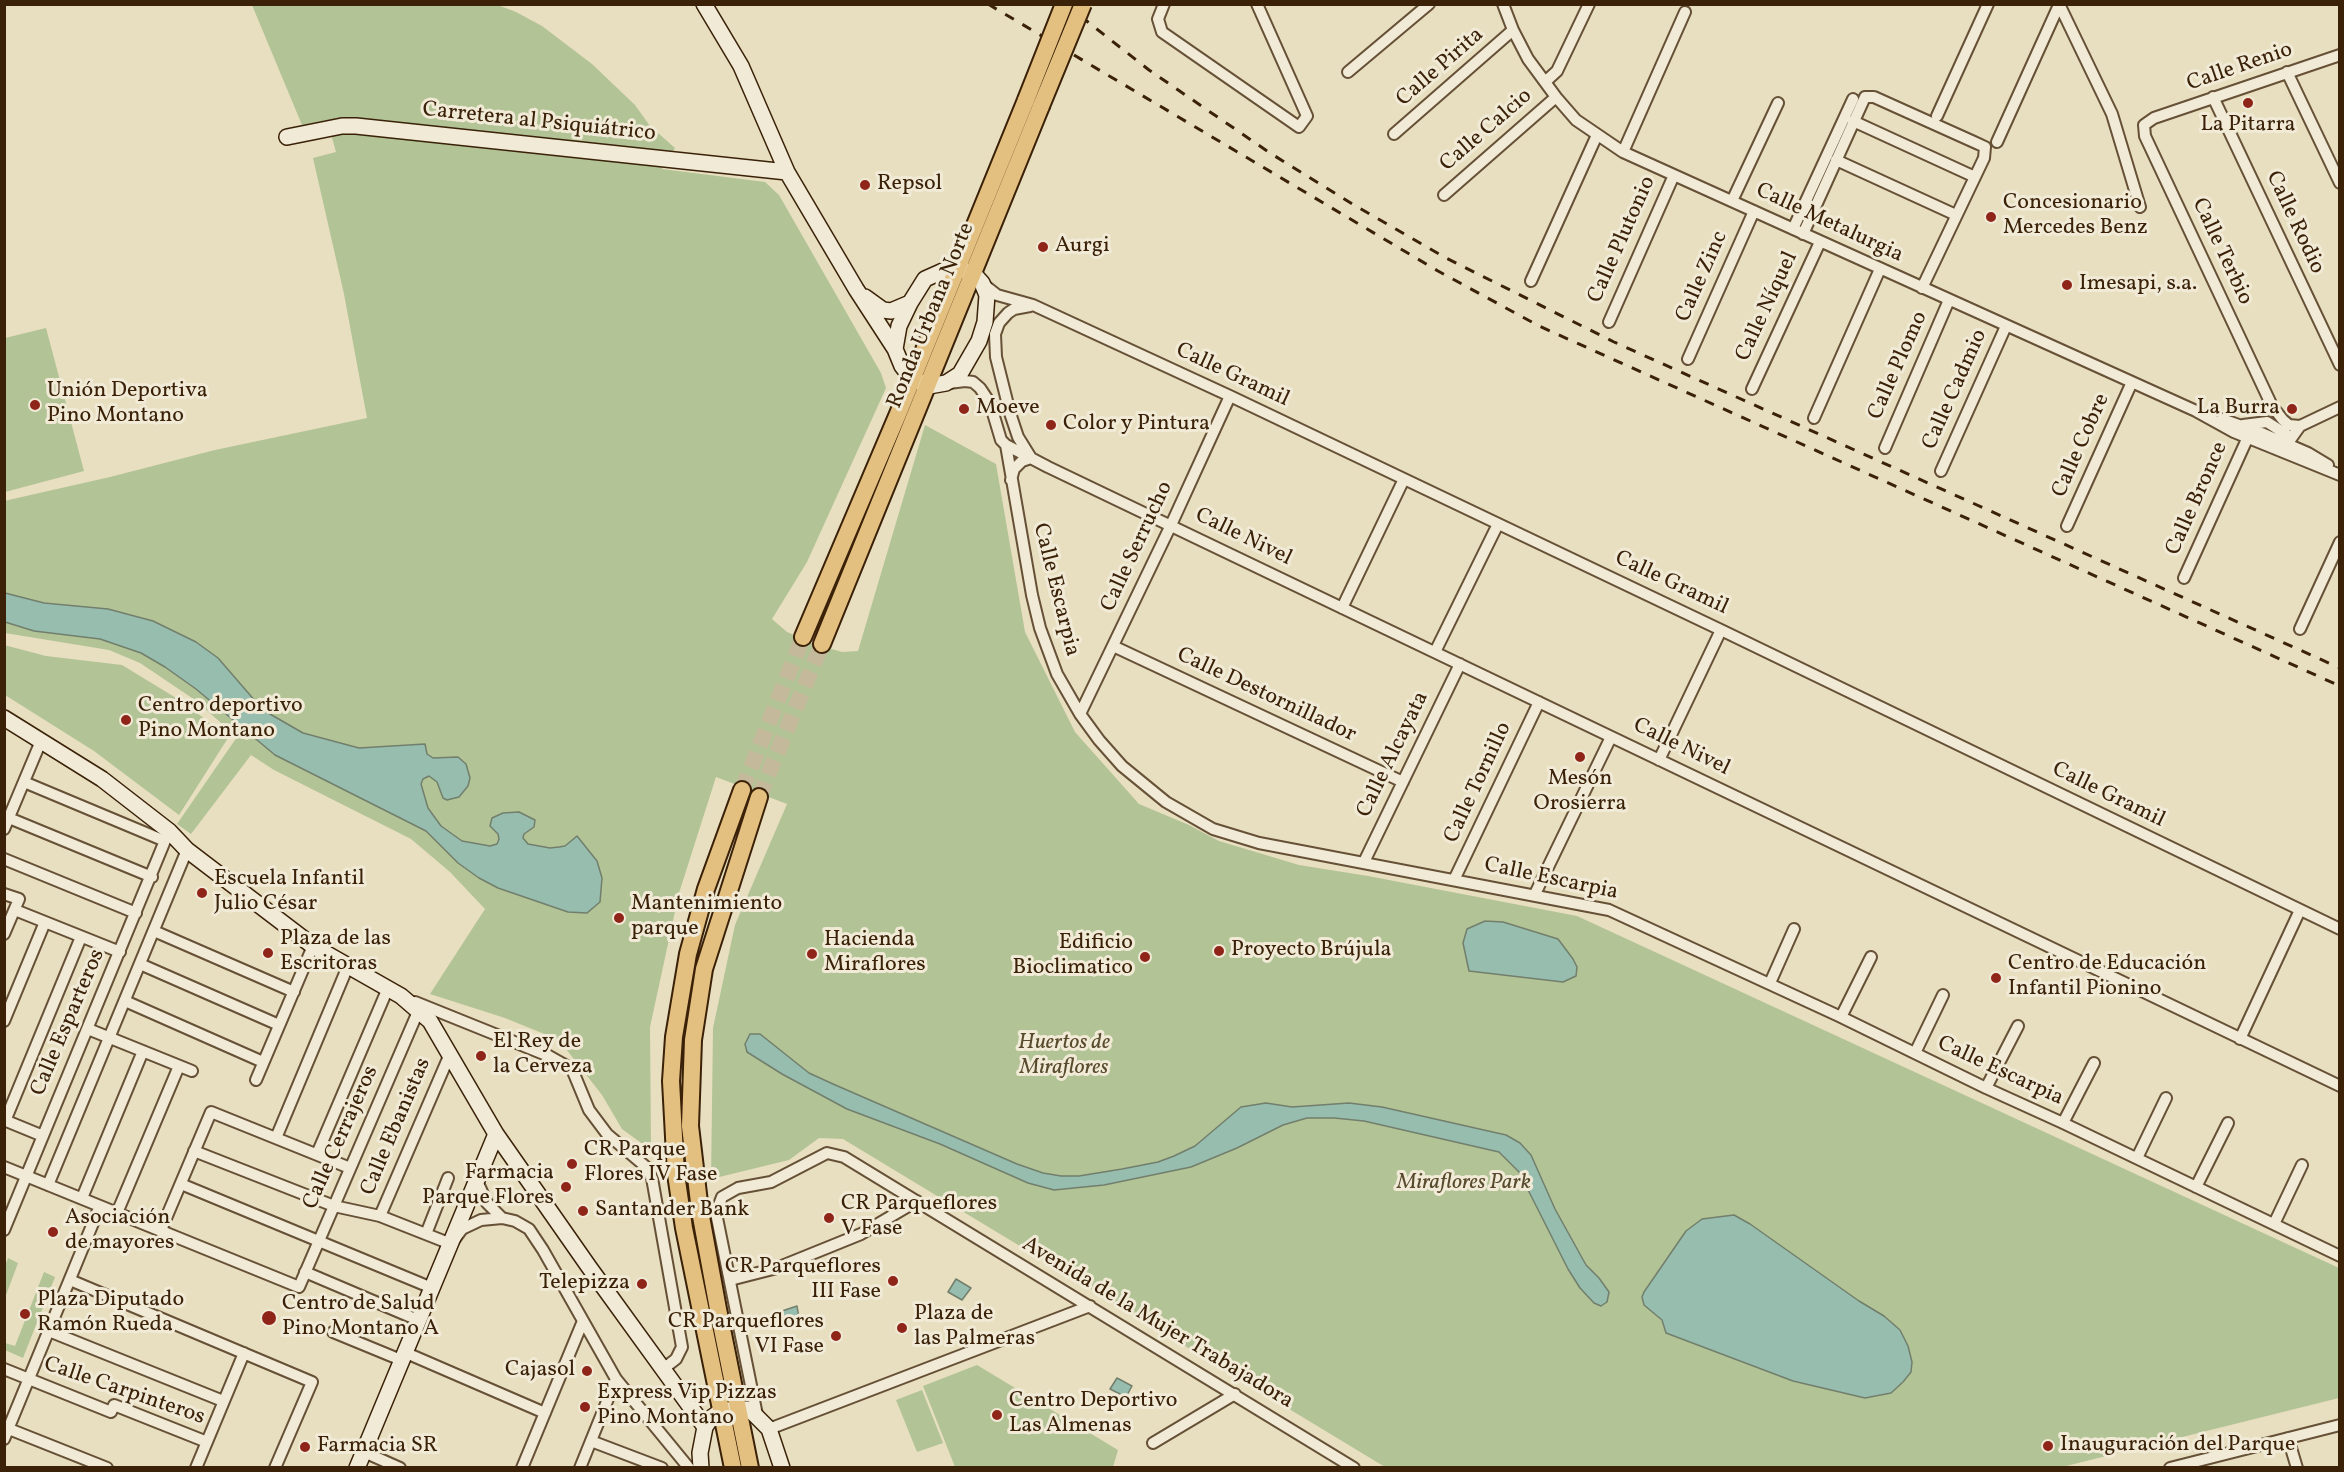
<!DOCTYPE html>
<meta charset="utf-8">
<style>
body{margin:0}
#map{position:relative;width:2344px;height:1472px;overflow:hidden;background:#e8dfc0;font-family:Vollkorn,serif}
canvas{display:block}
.frame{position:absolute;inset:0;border:6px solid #3a2108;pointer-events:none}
</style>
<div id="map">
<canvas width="2344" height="1472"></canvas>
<div class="frame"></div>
</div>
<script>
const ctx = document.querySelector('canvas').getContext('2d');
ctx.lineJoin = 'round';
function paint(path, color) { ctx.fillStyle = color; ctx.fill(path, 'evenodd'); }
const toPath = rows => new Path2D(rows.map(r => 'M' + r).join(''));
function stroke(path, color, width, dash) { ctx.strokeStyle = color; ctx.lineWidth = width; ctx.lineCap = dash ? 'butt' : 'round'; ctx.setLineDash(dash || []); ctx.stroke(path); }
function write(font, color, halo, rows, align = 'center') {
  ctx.font = font + ' Vollkorn,serif'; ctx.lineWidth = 6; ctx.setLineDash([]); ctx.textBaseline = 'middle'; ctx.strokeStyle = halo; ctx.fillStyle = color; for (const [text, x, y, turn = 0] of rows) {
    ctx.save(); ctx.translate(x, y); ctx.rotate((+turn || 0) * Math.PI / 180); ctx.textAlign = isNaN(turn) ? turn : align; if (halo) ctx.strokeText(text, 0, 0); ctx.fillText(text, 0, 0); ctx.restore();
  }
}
const green = toPath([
 [495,4,516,12,542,26,592,64,635,105,650,126,675,148,662,169,765,182,779,195,881,373,886,388,807,562,772,619,787,632,814,644,842,652,858,651,925,425,996,464,1025,632,1075,732,1139,804,1189,825,1219,841,1299,865,1368,876,1577,916,2339,1268,2339,1398,2062,1467,1385,1467,843,1139,819,1138,789,1160,711,1179,713,1028,735,925,787,804,716,777,679,893,650,1027,651,1150,622,1129,602,1095,559,1040,505,1018,430,994,485,909,450,872,411,839,274,770,251,755,191,834,177,824,237,737,195,700,140,663,109,650,5,633,4,501,110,477,215,450,367,418,344,294,313,158,336,152,327,120,302,125,252,5],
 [46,328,84,471,5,492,5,338],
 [4,645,46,656,122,665,186,704,228,738,179,815,94,751,5,695],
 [8,1258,18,1263,5,1298,5,1266],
 [44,1272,55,1277,23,1358,5,1350,5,1343,15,1346],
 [977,1365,1118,1450,1113,1467,955,1467,923,1386],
 [922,1390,943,1443,917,1452,896,1400]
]);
const water = toPath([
 [5,593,44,603,108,609,153,621,196,642,218,658,263,710,303,733,359,748,425,744,427,754,433,758,458,757,466,764,470,778,468,786,459,797,447,800,443,798,437,782,429,776,423,779,421,784,428,808,441,826,462,841,490,846,497,844,499,839,498,834,490,826,492,818,503,813,519,812,535,820,534,827,524,834,523,838,528,844,550,848,559,847,565,846,577,836,597,861,602,878,600,902,587,913,568,912,498,888,479,878,458,863,426,831,275,755,196,689,165,667,141,653,100,639,34,631,5,622,5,593],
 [1485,921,1503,922,1558,939,1573,959,1577,967,1576,976,1563,982,1469,971,1463,943,1467,929,1485,921],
 [750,1034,760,1034,809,1073,833,1084,1017,1164,1043,1173,1061,1176,1079,1176,1122,1169,1158,1162,1174,1156,1195,1146,1241,1107,1266,1103,1292,1107,1349,1103,1382,1107,1506,1135,1520,1143,1531,1155,1555,1209,1586,1265,1599,1278,1609,1292,1607,1302,1601,1306,1594,1303,1580,1288,1568,1269,1519,1172,1499,1152,1364,1121,1334,1118,1307,1118,1283,1125,1237,1148,1191,1167,1104,1185,1054,1190,1028,1183,940,1144,847,1109,782,1074,747,1052,745,1044,750,1034],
 [1734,1215,1750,1224,1859,1301,1884,1316,1900,1330,1908,1346,1912,1362,1911,1372,1903,1382,1891,1393,1865,1398,1793,1381,1666,1333,1662,1320,1644,1305,1642,1297,1644,1292,1686,1231,1702,1219,1734,1215],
 [956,1279,971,1288,962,1300,948,1292,956,1279],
 [797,1306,799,1318,784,1322,782,1311,797,1306],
 [1117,1378,1132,1386,1126,1397,1110,1389,1117,1378]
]);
const primaryTunnel = toPath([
 [742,790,803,637],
 [759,797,822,644]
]);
const street = toPath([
 [1164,4,1158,19,1162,32,1299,127,1307,116,1257,4],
 [1503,4,1513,30,1528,59,1556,97,1576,120,1623,152,2196,411,2234,432,2340,475],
 [2059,4,2112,114,2140,207],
 [1348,72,1429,4],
 [2287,72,2340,183],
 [1545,82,1557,71,1589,4],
 [2213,97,2340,365],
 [1937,116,1988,4],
 [1853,121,1975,177],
 [1394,134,1513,30],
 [1997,142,2059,5],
 [1623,152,1685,12],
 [1836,160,1956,215],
 [1444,195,1556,97],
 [1732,201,1778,103],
 [1793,229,1853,99],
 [1803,234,1865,97,1874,97,1974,142,1985,147,1984,158,1922,288],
 [1531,281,1597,135],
 [983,284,997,295,1033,305,1230,396,1721,630,2340,929],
 [1609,322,1674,175],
 [1688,359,1754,211],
 [949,383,965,381,973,382,980,388,990,403,1001,440,1006,445,1032,595,1040,628,1057,674,1080,714,1099,740,1122,766,1166,802,1213,829,1259,843,1609,910,1841,1017,1986,1088,2063,1123,2340,1256],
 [1752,389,1820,242],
 [1814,418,1880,269],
 [2222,419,2264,434,2308,453,2328,465],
 [2243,425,2267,422,2287,435,2291,446],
 [2300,426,2289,425,2283,420,2272,406,2145,136,2144,125,2154,118,2340,55],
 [2273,442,2281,446,2290,440,2300,426,2340,407],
 [1006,445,1048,467,2340,1086],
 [1885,448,1949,300],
 [1941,471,2006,326],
 [1011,480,1014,469,1022,461,1031,458,1018,437,1010,413,996,357,995,334,999,323,1008,313,1014,309,1030,306],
 [2067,526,2132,382],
 [2184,578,2248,437,2253,436],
 [1342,608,1404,479],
 [2300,629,2340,542],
 [1113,646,1403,782],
 [1435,652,1498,524],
 [1080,714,1171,525,1230,396],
 [1659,760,1721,630],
 [24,782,165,841],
 [9,818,152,877],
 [4,829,41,741],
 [4,859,136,913],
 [1364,862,1460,664],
 [1454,880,1539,702],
 [4,894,19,899,4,934],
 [1535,894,1611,737],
 [15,910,120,952],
 [154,931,294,992],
 [140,964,279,1025],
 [1770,983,1794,929],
 [125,1001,263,1062],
 [415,1002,549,1056,572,1069,589,1110,607,1134,645,1166,652,1178,682,1347,676,1359,663,1369],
 [1841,1017,1871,957],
 [4,1021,45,922],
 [88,1029,192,1071],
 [2240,1039,2300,910],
 [1915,1053,1943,995],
 [256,1080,313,946],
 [1986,1088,2018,1026],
 [4,1120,43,1136],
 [5,1121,81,937],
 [2063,1123,2094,1063],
 [276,1138,348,966],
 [194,1151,334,1206,380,1216,451,1244,462,1229,481,1220,502,1218,515,1221,529,1229,543,1250,616,1379,689,1468],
 [317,1154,388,988],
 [2137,1158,2166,1098],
 [4,1167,299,1287,420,1007],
 [477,1181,487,1203,502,1218],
 [181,1184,432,1288],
 [48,1185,187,850],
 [2196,1187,2228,1123],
 [82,1198,143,1051],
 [117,1213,179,1066],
 [380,1216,450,1054],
 [2274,1224,2302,1165],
 [4,1230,169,831],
 [161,1230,211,1112,350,1168],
 [426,1234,448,1178],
 [305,1272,418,1320],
 [70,1280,312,1382,275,1468],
 [730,1280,777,1268,861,1234,917,1201],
 [49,1331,223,1401],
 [333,1332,401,1360],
 [404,1352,545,1413],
 [4,1369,111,1412,114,1405,207,1442],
 [757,1415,716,1213,722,1197,738,1188,771,1182,827,1153,844,1157,1354,1468],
 [9,1429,107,1468],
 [769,1429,1090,1306],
 [2288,1438,2297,1468],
 [4,1439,100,1206],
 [591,1441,662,1468],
 [1153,1443,1235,1394],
 [364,1452,400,1468],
 [196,1468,244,1353],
 [522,1468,583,1321],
 [580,1468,616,1379],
 [2170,1468,2340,1425]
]);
const secondary = toPath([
 [704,4,741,66,787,172,856,289,895,349,902,366,912,379,929,386,946,383,960,374,979,341,985,322,987,295,982,283,973,273,956,268,943,271,925,279,910,303,899,326,895,349],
 [287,137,342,126,356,126,787,172],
 [865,297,883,310,891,311,910,303],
 [4,718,102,779,169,831,187,850,313,946,401,996,430,1021,496,1134,589,1267,705,1427],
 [357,1468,496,1134],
 [701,1468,700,1453,705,1427,711,1418,721,1411,737,1409,749,1409,769,1429,782,1468]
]);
const primary = toPath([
 [803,637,898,414,1026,100],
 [822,644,1041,106],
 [733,1468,684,1228,676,1174,671,1081,674,1037,688,954,706,889,742,790],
 [750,1468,718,1309,700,1211,690,1126,693,1040,704,969,759,797]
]);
const rail = toPath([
 [988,4,1438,271,1539,326,2340,686],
 [1065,4,1149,70,1270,153,1354,205,1446,258,1614,342,2340,668]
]);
const primaryBridge = toPath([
 [1026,100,1064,4],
 [1041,106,1083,4]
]);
const markers = [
 [2248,103,6,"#8f2418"],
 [865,185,6,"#8f2418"],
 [1991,217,6,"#8f2418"],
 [1043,247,6,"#8f2418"],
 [2067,285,6,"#8f2418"],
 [35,405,6,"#8f2418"],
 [964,409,6,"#8f2418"],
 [2292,409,6,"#8f2418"],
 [1051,425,6,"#8f2418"],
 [126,720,6,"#8f2418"],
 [1580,757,6,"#8f2418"],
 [202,893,6,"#8f2418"],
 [619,918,6,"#8f2418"],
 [1219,951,6,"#8f2418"],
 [268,953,6,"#8f2418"],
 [812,954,6,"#8f2418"],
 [1145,957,6,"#8f2418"],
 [1996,978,6,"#8f2418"],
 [481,1056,6,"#8f2418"],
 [572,1164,6,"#8f2418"],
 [566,1187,6,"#8f2418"],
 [583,1211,6,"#8f2418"],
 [829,1218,6,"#8f2418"],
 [53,1232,6,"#8f2418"],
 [893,1281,6,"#8f2418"],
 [642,1284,6,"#8f2418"],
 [25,1314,6,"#8f2418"],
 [269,1318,8,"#8f2418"],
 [902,1328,6,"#8f2418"],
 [836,1336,6,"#8f2418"],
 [587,1371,6,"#8f2418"],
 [585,1407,6,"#8f2418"],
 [997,1415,6,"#8f2418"],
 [2048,1446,6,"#8f2418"],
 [305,1447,6,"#8f2418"]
];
const streetNames = [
 ["Calle Pirita",1441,68,-41],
 ["Calle Renio",2240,68,-19],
 ["Carretera al Psiquiátrico",539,123,6],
 ["Calle Calcio",1487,131,-41],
 ["Calle Rodio",2294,223,65],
 ["Calle Metalurgia",1829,224,25],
 ["Calle Plutonio",1623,240,-66],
 ["Calle Terbio",2221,252,65],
 ["Calle Zinc",1703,277,-66],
 ["Calle Níquel",1768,307,-65],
 ["Ronda Urbana Norte",932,316,-68],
 ["Calle Plomo",1899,366,-66],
 ["Calle Gramil",1232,376,25],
 ["Calle Cadmio",1956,390,-66],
 ["Calle Cobre",2082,446,-66],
 ["Calle Bronce",2198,499,-66],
 ["Calle Nivel",1243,538,26],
 ["Calle Serrucho",1138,547,-65],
 ["Calle Gramil",1671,584,25],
 ["Calle Escarpia",1055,590,76],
 ["Calle Destornillador",1266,696,25],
 ["Calle Nivel",1681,748,26],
 ["Calle Alcayata",1394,755,-64],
 ["Calle Tornillo",1479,783,-65],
 ["Calle Gramil",2108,796,26],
 ["Calle Escarpia",1551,880,12],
 ["Calle Esparteros",69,1023,-67],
 ["Calle Escarpia",2000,1072,25],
 ["Calle Ebanistas",397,1127,-67],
 ["Calle Cerrajeros",342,1138,-66],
 ["Avenida de la Mujer Trabajadora",1157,1324,31],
 ["Calle Carpinteros",124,1392,19]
];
const poiNames = [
 ["La Pitarra",2248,126,"center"],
 ["Repsol",877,185],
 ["Concesionario",2003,204],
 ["Mercedes Benz",2003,229],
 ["Aurgi",1055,247],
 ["Imesapi, s.a.",2079,285],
 ["Unión Deportiva",47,392],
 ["Pino Montano",47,417],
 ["Moeve",976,409],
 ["La Burra",2280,409,"right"],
 ["Color y Pintura",1063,425],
 ["Centro deportivo",138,707],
 ["Pino Montano",138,732],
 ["Mesón",1580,780,"center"],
 ["Orosierra",1580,805,"center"],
 ["Escuela Infantil",214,880],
 ["Julio César",214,905],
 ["Mantenimiento",631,905],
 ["parque",631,930],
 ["Plaza de las",280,940],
 ["Escritoras",280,965],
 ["Hacienda",824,941],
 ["Miraflores",824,966],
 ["Edificio",1133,944,"right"],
 ["Bioclimatico",1133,969,"right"],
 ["Proyecto Brújula",1231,951],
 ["Centro de Educación",2008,965],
 ["Infantil Pionino",2008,990],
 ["El Rey de",493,1043],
 ["la Cerveza",493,1068],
 ["CR Parque",584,1151],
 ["Flores IV Fase",584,1176],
 ["Farmacia",554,1174,"right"],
 ["Parque Flores",554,1199,"right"],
 ["CR Parqueflores",841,1205],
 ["V Fase",841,1230],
 ["Santander Bank",595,1211],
 ["Asociación",65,1219],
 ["de mayores",65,1244],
 ["CR Parqueflores",881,1268,"right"],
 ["III Fase",881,1293,"right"],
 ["Telepizza",630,1284,"right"],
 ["Plaza Diputado",37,1301],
 ["Ramón Rueda",37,1326],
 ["Centro de Salud",282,1305],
 ["Pino Montano A",282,1330],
 ["Plaza de",914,1315],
 ["las Palmeras",914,1340],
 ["CR Parqueflores",824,1323,"right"],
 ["VI Fase",824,1348,"right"],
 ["Cajasol",575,1371,"right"],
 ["Express Vip Pizzas",597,1394],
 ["Pino Montano",597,1419],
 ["Centro Deportivo",1009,1402],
 ["Las Almenas",1009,1427],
 ["Inauguración del Parque",2060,1446],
 ["Farmacia SR",317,1447]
];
const parkNames = [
 ["Huertos de",1064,1044],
 ["Miraflores",1064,1069],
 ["Miraflores Park",1464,1184]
];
paint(green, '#b2c396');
paint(water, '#97bdaf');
stroke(water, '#727f6c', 1.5);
stroke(primaryTunnel, '#c5b99b', 16, [16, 8]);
stroke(street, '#665036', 14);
stroke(secondary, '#3a2108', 18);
stroke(primary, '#3a2108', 20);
stroke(street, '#f0ead6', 10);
stroke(secondary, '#f0ead6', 15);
stroke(primary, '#e4c080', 16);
stroke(rail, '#3a2108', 3, [10, 10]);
stroke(primaryBridge, '#3a2108', 20, []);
stroke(primaryBridge, '#e4c080', 16);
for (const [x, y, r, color] of markers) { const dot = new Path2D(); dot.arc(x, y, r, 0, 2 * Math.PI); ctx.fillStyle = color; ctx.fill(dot); stroke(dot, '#f0ead6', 2); }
write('22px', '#3a2108', '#f0ead6', streetNames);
write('22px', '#3a2108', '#f0ead6', poiNames, 'left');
write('italic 22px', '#584a2c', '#f0ead6', parkNames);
</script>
